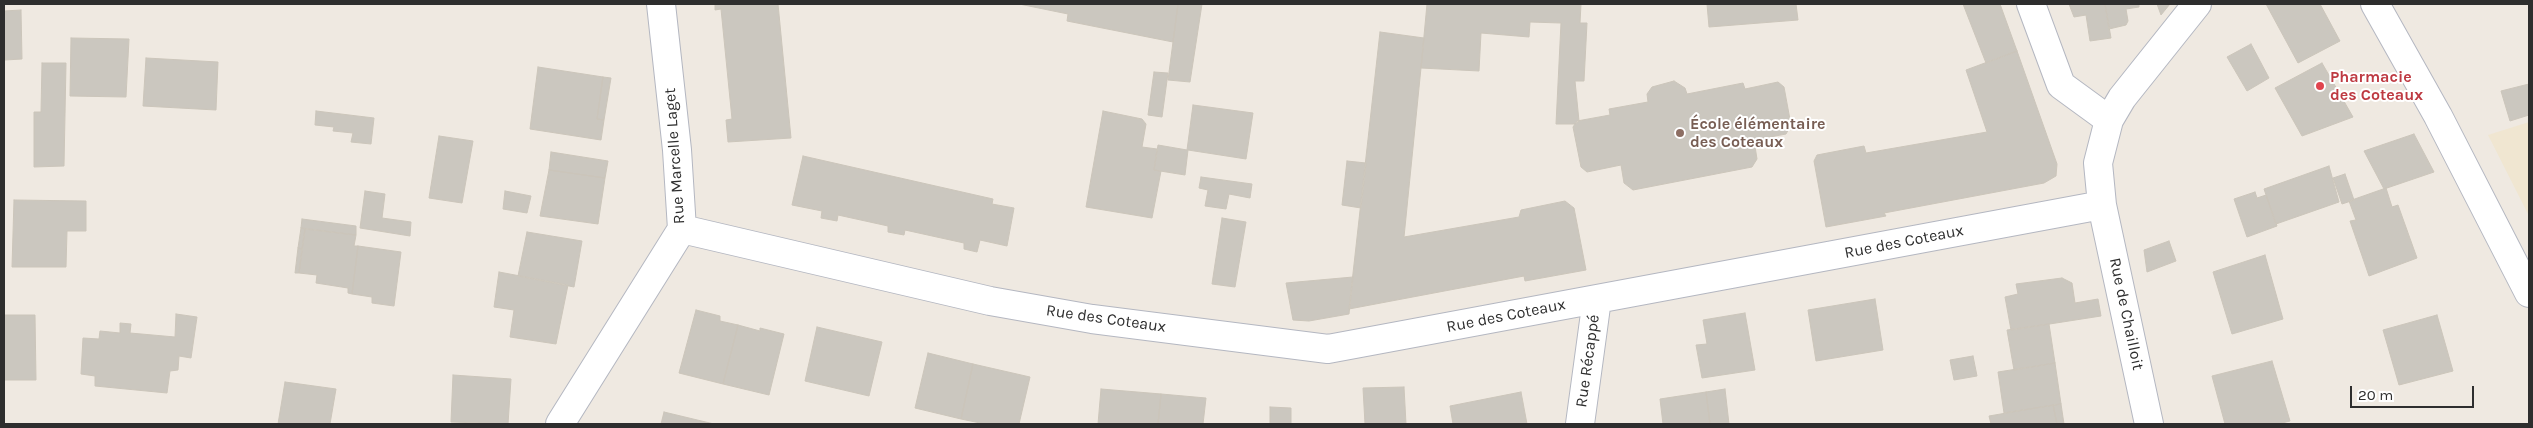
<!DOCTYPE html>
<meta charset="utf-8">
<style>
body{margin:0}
#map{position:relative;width:2533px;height:428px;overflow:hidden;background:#efe9e1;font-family:Karla,sans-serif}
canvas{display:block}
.frame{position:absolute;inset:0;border:5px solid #2e2e2e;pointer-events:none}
.scale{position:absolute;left:2350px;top:386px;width:124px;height:22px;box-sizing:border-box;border:2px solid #2e2e2e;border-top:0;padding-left:6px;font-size:15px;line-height:18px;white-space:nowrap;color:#2e2e2e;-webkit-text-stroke:4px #fff;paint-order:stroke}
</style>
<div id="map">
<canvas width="2533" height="428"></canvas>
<div class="frame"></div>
<div class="scale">20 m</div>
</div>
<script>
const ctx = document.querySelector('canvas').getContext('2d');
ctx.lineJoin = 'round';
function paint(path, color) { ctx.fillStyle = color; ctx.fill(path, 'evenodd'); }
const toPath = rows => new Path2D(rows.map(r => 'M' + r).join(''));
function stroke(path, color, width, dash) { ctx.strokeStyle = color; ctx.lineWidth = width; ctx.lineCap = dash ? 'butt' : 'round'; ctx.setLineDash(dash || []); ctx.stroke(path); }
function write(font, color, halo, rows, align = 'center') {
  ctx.font = font + ' Karla,sans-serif'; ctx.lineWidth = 4; ctx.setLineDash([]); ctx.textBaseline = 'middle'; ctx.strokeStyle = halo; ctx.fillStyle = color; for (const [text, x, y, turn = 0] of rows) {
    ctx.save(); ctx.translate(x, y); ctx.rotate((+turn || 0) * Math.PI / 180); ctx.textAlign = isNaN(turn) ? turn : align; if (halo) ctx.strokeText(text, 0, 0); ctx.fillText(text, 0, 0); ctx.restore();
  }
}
const education = toPath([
 [2529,122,2529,216,2488,135]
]);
const building = toPath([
 [715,4,778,4,791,138,728,142,726,120,732,119,721,9,715,10,715,4],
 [1019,4,1178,4,1173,42,1067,21,1068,14,1019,4],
 [1178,4,1202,4,1190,82,1168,80,1178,4],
 [1427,4,1581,4,1580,23,1587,23,1584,81,1575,81,1579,121,1575,124,1556,124,1561,23,1530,22,1529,37,1481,33,1479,71,1421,68,1427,4],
 [1707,4,1796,4,1798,20,1709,27,1707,4],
 [1963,4,2000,4,2017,51,1986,63,1963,4],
 [2069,4,2105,4,2111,38,2090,41,2086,15,2074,17,2069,4],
 [2105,4,2139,4,2139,7,2126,9,2128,21,2126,25,2109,29,2105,4],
 [2157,4,2170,4,2161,15,2157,4],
 [2266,4,2320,4,2340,41,2298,63,2266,4],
 [21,10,22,59,5,60,4,11,21,10],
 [1380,32,1424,38,1404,237,1519,217,1521,210,1565,201,1574,208,1586,270,1525,281,1524,276,1349,309,1380,32],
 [71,38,129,39,126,97,70,96,71,38],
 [2251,44,2269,78,2247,91,2227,57,2251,44],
 [2017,51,2057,164,2056,176,2044,183,1884,213,1886,216,1826,227,1814,161,1817,155,1864,146,1866,153,1987,132,1966,70,2017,51],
 [146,58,218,62,216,110,143,106,146,58],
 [42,63,66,63,64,166,34,167,34,112,41,112,42,63],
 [2322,63,2353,117,2302,136,2275,88,2322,63],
 [538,67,603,77,597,119,604,120,601,140,530,129,538,67],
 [1154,72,1168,73,1162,117,1148,115,1154,72],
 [603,77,611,78,604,120,597,119,603,77],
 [1674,81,1685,88,1687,94,1743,83,1745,89,1778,82,1784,87,1791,125,1786,134,1754,140,1757,159,1752,167,1633,190,1624,183,1621,165,1587,172,1581,167,1573,127,1577,121,1610,115,1609,109,1648,102,1647,94,1652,87,1674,81],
 [2529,84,2529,115,2510,121,2501,91,2529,84],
 [1193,105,1253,113,1246,159,1188,150,1185,175,1154,170,1158,145,1187,150,1193,105],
 [316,111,374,118,371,144,351,142,353,133,333,131,334,127,315,125,316,111],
 [1103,111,1142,119,1146,124,1142,147,1157,149,1154,170,1161,171,1152,218,1086,207,1103,111],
 [2414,134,2434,172,2384,189,2364,151,2414,134],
 [439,136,473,141,462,203,429,198,439,136],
 [551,152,608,161,605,178,549,170,551,152],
 [803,156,993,199,992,204,1014,208,1007,246,980,240,977,252,964,249,964,243,905,230,904,235,888,232,888,226,838,215,837,221,821,218,822,211,792,205,803,156],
 [1347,161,1366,163,1361,208,1342,205,1347,161],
 [2329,166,2339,202,2276,224,2264,189,2329,166],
 [549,170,605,178,598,224,540,216,549,170],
 [2345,174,2354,200,2342,204,2333,178,2345,174],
 [1201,177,1252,184,1250,198,1229,194,1226,209,1205,206,1208,190,1199,188,1201,177],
 [2386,188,2392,207,2398,205,2417,258,2369,276,2350,221,2356,220,2349,201,2386,188],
 [365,191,385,194,382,218,411,222,410,236,360,228,365,191],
 [505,191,531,196,527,213,503,209,505,191],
 [2255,192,2257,198,2266,195,2277,226,2247,237,2234,199,2255,192],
 [14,200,86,201,86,231,67,231,66,267,12,267,14,200],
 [1222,218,1246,222,1235,287,1212,284,1222,218],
 [302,219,356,226,356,235,301,228,302,219],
 [301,228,305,229,302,249,298,248,301,228],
 [305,229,356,235,354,246,358,246,352,294,348,293,348,288,316,283,317,275,299,273,305,229],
 [527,232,582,241,574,287,518,276,527,232],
 [2169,241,2176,261,2147,272,2144,250,2169,241],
 [358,246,401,252,394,306,372,303,372,297,352,294,358,246],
 [298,248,302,249,299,273,295,273,298,248],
 [2265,255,2283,319,2232,334,2213,272,2265,255],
 [499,272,568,285,556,344,510,337,514,310,494,307,499,272],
 [1353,277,1349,314,1309,321,1293,320,1286,283,1353,277],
 [2062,278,2072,283,2075,303,2098,299,2101,316,2011,330,2005,297,2018,294,2016,284,2062,278],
 [1875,299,1883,350,1816,361,1808,310,1875,299],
 [696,310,720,316,720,321,738,325,723,384,679,373,696,310],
 [1745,313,1755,370,1702,378,1696,345,1707,344,1703,320,1745,313],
 [176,314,197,317,191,358,179,356,178,370,170,371,167,393,95,386,95,376,81,374,83,338,99,339,100,331,120,333,120,323,131,324,130,333,175,337,176,314],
 [4,315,35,315,36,380,4,380,4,315],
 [2437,315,2453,371,2399,385,2383,330,2437,315],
 [2049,324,2055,363,2014,370,2007,330,2049,324],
 [738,325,760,331,760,328,784,334,769,395,723,384,738,325],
 [817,327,882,342,869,396,805,381,817,327],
 [928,353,973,364,961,419,915,408,928,353],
 [1973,356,1977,376,1954,380,1950,360,1973,356],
 [2272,361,2290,421,2278,424,2225,424,2212,376,2272,361],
 [2055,363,2061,404,2004,413,1998,372,2055,363],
 [973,364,1030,377,1019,424,985,424,961,419,973,364],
 [453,375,511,379,508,424,451,422,453,375],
 [285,382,336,389,330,424,278,424,285,382],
 [1404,387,1406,424,1365,424,1363,388,1404,387],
 [1101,389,1161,394,1158,424,1098,424,1101,389],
 [1725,389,1729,424,1710,424,1706,392,1725,389],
 [1521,392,1527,424,1453,424,1450,406,1521,392],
 [1706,392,1710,424,1663,424,1660,399,1706,392],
 [1161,394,1206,398,1203,424,1158,424,1161,394],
 [2061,404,2064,424,2057,424,2053,405,2061,404],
 [2053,405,2057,424,1991,424,1989,416,2053,405],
 [1270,407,1291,408,1291,424,1270,424,1270,407],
 [664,412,714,424,661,424,664,412]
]);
const minor = toPath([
 [2031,4,2061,85,2109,120],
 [2375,4,2438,116,2529,293],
 [682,229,990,301,1092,319,1328,349,2102,205],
 [560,424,682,229,677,150,661,4],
 [1580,424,1597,299],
 [2149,424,2102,205,2098,163,2109,120,2122,98,2197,4]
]);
const markers = [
 [2320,86,5,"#e0444e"],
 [1680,133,5,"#8d6e63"]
];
const healthNames = [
 ["Pharmacie",2330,77],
 ["des Coteaux",2330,95]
];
const educationNames = [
 ["École élémentaire",1690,124],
 ["des Coteaux",1690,142]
];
const streetNames = [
 ["Rue Marcelle Laget",675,156,-94],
 ["Rue des Coteaux",1904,242,-11],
 ["Rue de Chailloit",2126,314,78],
 ["Rue des Coteaux",1506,316,-11],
 ["Rue des Coteaux",1106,319,8],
 ["Rue Récappé",1588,361,-82]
];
paint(education, '#f0e6d1');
paint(building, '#cbc7bf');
stroke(building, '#cbc5ba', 1);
stroke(minor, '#b4b7c1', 30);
stroke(minor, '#fff', 28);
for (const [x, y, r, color] of markers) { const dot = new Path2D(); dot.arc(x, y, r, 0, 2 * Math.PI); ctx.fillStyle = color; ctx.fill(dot); stroke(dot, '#fff', 2); }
write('bold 16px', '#be3a42', '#fff', healthNames, 'left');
write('bold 16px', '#785e54', '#fff', educationNames, 'left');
write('16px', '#2e2e2e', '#fff', streetNames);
</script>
